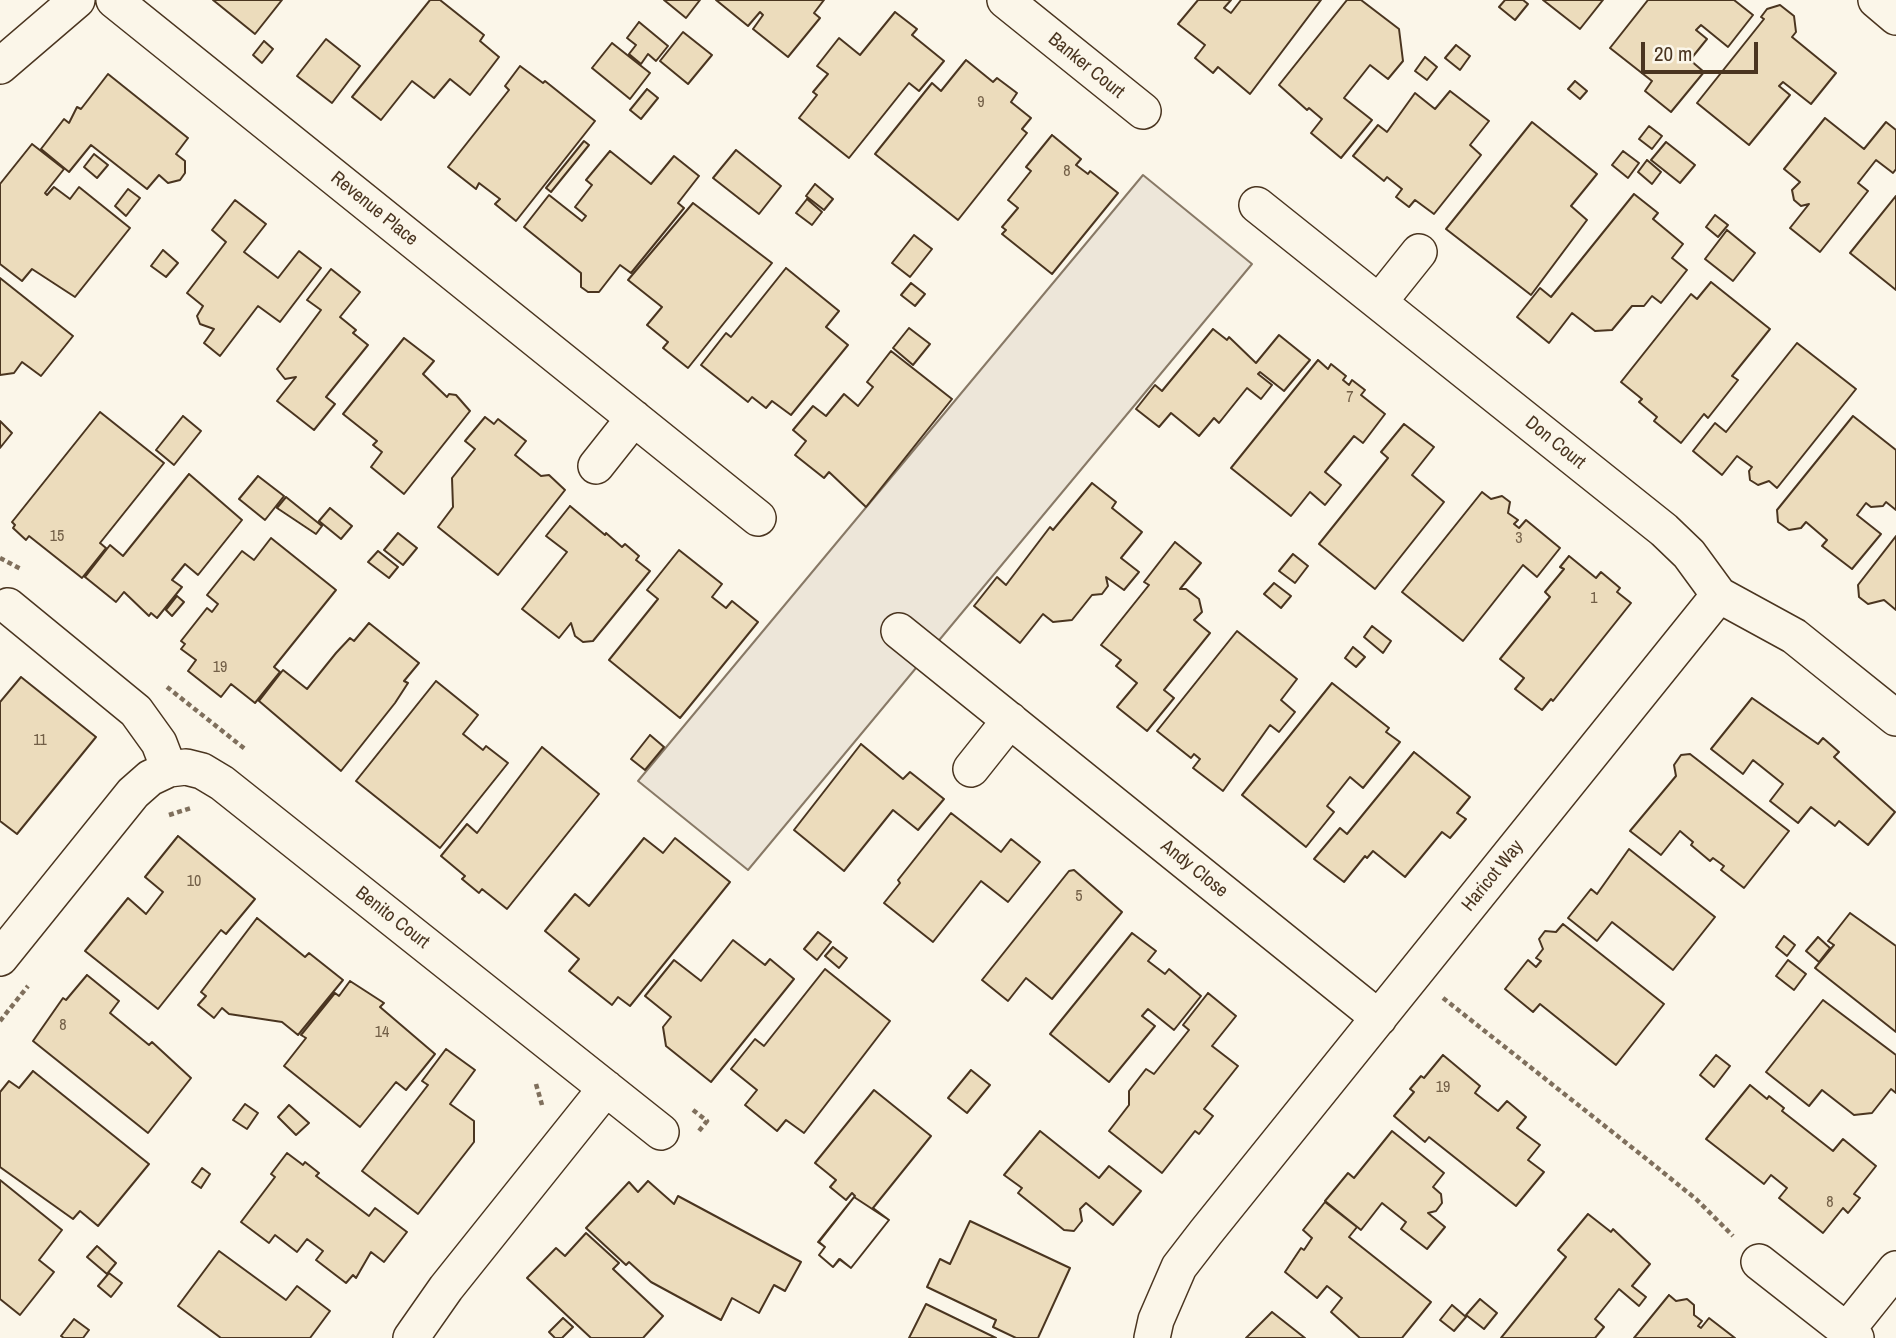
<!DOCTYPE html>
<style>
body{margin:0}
#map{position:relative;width:1896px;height:1338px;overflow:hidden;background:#fbf6e9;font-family:"Archivo Narrow",sans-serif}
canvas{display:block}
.scale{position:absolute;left:1641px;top:42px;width:117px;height:32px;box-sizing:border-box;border:4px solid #4a3520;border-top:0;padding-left:9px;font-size:21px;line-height:24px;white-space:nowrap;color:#4a3520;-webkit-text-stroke:5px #fbf6e9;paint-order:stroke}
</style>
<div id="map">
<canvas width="1896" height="1338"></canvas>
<div class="scale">20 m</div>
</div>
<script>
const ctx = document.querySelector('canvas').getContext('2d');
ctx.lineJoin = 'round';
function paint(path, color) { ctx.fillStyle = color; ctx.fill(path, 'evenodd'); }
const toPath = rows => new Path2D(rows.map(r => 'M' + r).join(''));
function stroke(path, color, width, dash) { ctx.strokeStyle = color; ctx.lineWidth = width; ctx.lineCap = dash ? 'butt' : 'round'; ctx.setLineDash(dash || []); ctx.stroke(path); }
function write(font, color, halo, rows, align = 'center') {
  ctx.font = font + ' "Archivo Narrow",sans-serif'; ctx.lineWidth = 5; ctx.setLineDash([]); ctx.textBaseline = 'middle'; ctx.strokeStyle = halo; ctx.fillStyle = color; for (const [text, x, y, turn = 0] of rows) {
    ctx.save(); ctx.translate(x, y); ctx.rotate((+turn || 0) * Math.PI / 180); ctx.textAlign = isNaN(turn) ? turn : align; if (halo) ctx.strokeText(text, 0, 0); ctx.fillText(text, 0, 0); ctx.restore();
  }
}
const green = toPath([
 [1143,175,1252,264,748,870,638,781,1143,175]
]);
const building = toPath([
 [213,0,282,0,255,34,213,0],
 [430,0,440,0,484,35,480,41,499,57,470,95,450,79,434,98,412,81,381,120,352,97,430,0],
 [664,0,700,0,686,18,664,0],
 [716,0,824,0,814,13,820,18,788,57,753,29,763,15,760,12,748,26,716,0],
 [1198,0,1231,0,1224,8,1231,13,1241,0,1321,0,1250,94,1218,67,1213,73,1195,58,1205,45,1178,24,1198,0],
 [1347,0,1361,0,1399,29,1403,61,1388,79,1370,65,1344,98,1372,120,1341,158,1311,133,1322,119,1309,108,1307,110,1279,85,1347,0],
 [1505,0,1523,0,1528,4,1515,20,1499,7,1505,0],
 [1543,0,1603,0,1580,29,1543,0],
 [1648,0,1734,0,1753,15,1728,47,1701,25,1696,30,1707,39,1690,60,1704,72,1671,112,1645,91,1652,81,1610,48,1648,0],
 [1780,5,1794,16,1796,32,1792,37,1836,73,1811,104,1783,82,1779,86,1790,95,1749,145,1697,103,1764,19,1761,17,1767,9,1780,5],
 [895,12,917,29,912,35,944,61,919,91,909,83,849,158,799,118,817,95,813,92,828,74,817,66,839,38,860,55,895,12],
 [639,22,668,46,656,61,648,54,641,64,629,54,636,45,627,38,639,22],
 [683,32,712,55,688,84,660,61,683,32],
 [326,39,360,66,332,103,297,76,326,39],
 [264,41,273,49,262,63,253,55,264,41],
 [612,43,650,73,630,99,592,68,612,43],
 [1456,45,1470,56,1460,70,1445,58,1456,45],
 [1425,57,1437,67,1427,80,1415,71,1425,57],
 [966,60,993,82,997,78,1017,93,1011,102,1031,118,1022,129,1027,133,958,220,875,154,932,83,941,91,966,60],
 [520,66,543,83,545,81,595,121,516,221,495,204,500,199,479,183,476,189,448,167,509,90,505,86,520,66],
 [108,74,188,138,176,154,185,161,185,173,180,180,168,183,159,175,147,189,91,145,69,172,41,149,64,119,69,123,77,107,81,109,108,74],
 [1575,81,1587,91,1580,99,1568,89,1575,81],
 [647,89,658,98,641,119,630,110,647,89],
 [1450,91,1489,121,1470,145,1481,155,1434,214,1415,200,1409,207,1396,197,1402,189,1387,177,1384,181,1353,156,1378,125,1387,132,1415,93,1435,109,1450,91],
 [1825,118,1864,149,1886,122,1896,130,1896,169,1893,173,1876,160,1858,183,1868,191,1820,252,1790,228,1809,204,1801,206,1794,200,1792,190,1800,182,1784,169,1825,118],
 [1532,122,1597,174,1571,206,1587,220,1531,295,1446,229,1532,122],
 [1649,126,1662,136,1652,149,1639,139,1649,126],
 [1052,135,1081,159,1076,165,1088,174,1090,171,1118,193,1052,274,1002,234,1006,230,1002,227,1018,208,1008,200,1031,171,1026,167,1052,135],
 [584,141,589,145,551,192,546,188,584,141],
 [1666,142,1695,165,1680,183,1651,160,1666,142],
 [32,144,64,169,45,193,47,195,54,187,70,199,79,187,130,228,75,297,32,269,22,281,0,264,0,184,32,144],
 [736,150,781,186,759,214,713,178,736,150],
 [610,151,651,184,674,156,699,176,678,203,684,208,631,273,620,265,599,292,588,292,581,287,581,273,524,227,549,195,582,221,586,216,575,207,592,185,586,180,610,151],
 [1623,151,1639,163,1628,178,1612,165,1623,151],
 [94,154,108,165,97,178,84,167,94,154],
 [1647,160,1661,172,1652,184,1638,172,1647,160],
 [815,184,833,199,824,210,806,196,815,184],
 [128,189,140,198,126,216,115,206,128,189],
 [1634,194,1658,213,1653,219,1683,244,1672,258,1687,270,1661,303,1652,296,1644,306,1632,306,1612,330,1595,331,1572,313,1549,343,1517,317,1540,288,1551,297,1634,194],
 [1896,196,1896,290,1850,253,1896,196],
 [807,199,822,212,812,225,796,213,807,199],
 [235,200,266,224,244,252,278,278,299,251,321,268,280,322,258,306,220,356,204,343,214,329,200,324,197,316,203,306,187,293,226,242,212,230,235,200],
 [693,203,772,263,688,368,663,348,668,342,647,325,662,307,628,280,693,203],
 [1715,215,1728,225,1718,237,1706,227,1715,215],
 [1727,230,1755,253,1733,281,1705,259,1727,230],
 [914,235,932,249,910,277,892,263,914,235],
 [163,250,178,263,166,277,151,266,163,250],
 [786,268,839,311,826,327,848,345,791,415,772,401,766,408,752,397,748,402,701,365,726,333,731,337,786,268],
 [331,269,360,292,340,317,356,330,353,333,368,345,326,397,335,404,314,430,277,401,296,377,285,379,277,369,321,310,307,300,331,269],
 [0,278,73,336,41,376,22,362,14,373,0,375,0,278],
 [1711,282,1770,329,1732,376,1738,380,1708,418,1704,414,1681,443,1654,421,1657,417,1639,402,1642,399,1621,382,1691,294,1697,299,1711,282],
 [911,283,925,294,915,306,901,295,911,283],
 [909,328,930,344,913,365,893,348,909,328],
 [1213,329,1227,340,1229,337,1256,363,1279,335,1310,360,1284,391,1260,372,1258,374,1272,385,1261,399,1247,388,1219,423,1214,418,1199,436,1171,413,1159,427,1136,409,1155,385,1162,391,1213,329],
 [404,338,434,361,423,374,447,397,449,394,456,395,470,411,404,494,371,467,382,452,373,445,377,441,343,414,404,338],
 [1797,343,1856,389,1777,488,1769,481,1758,485,1750,480,1749,471,1752,467,1737,456,1722,475,1693,451,1715,423,1726,432,1797,343],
 [891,351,952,399,866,507,829,472,824,478,795,455,806,441,793,430,813,406,826,416,844,394,858,406,873,387,867,382,891,351],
 [1318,360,1328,369,1331,364,1346,376,1343,380,1349,385,1352,380,1365,390,1361,395,1385,414,1363,443,1354,436,1325,472,1341,485,1325,505,1310,492,1291,516,1231,468,1318,360],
 [100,412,164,463,100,543,106,548,82,578,29,536,26,540,13,528,15,525,12,522,100,412],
 [183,416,201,431,174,465,156,450,183,416],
 [1853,416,1896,450,1896,510,1886,502,1883,506,1871,507,1866,503,1857,515,1881,534,1852,569,1822,546,1827,540,1806,522,1801,528,1789,530,1778,522,1777,510,1853,416],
 [485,417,494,424,498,419,526,441,515,455,541,476,549,475,565,490,498,575,438,527,453,507,452,478,475,449,465,441,485,417],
 [0,421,12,433,0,448,0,421],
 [1404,424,1434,447,1412,475,1444,502,1375,589,1319,544,1388,458,1381,452,1404,424],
 [189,474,242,520,198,575,185,564,172,580,182,587,157,618,151,613,149,616,124,592,116,602,85,577,110,545,123,556,189,474],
 [258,476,284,496,265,520,239,499,258,476],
 [1092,483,1116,502,1112,508,1142,532,1121,558,1139,572,1124,590,1106,577,1108,586,1102,594,1092,595,1072,620,1053,622,1043,614,1020,643,974,606,997,577,1006,585,1050,527,1053,530,1092,483],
 [1482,492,1491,499,1502,496,1510,502,1508,513,1518,520,1514,524,1519,528,1526,520,1560,548,1537,577,1523,565,1463,641,1402,592,1482,492],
 [286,497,322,526,316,534,277,508,286,497],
 [570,506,605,535,606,533,622,547,625,544,639,556,636,560,650,571,593,641,583,642,575,636,571,623,559,638,522,609,567,552,546,536,570,506],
 [330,508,352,526,341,539,319,521,330,508],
 [398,533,417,548,403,565,384,550,398,533],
 [1896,536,1896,610,1884,600,1868,604,1859,597,1858,585,1896,536],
 [271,538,336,590,274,667,280,672,255,703,231,684,221,697,188,671,196,660,181,649,185,644,181,641,207,608,212,612,218,604,207,595,242,551,254,560,271,538],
 [1175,542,1201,563,1180,589,1186,589,1199,599,1202,612,1194,620,1210,633,1164,690,1174,698,1147,731,1117,707,1137,683,1116,666,1121,660,1101,645,1149,585,1144,582,1175,542],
 [679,550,722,584,712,597,726,608,732,601,758,622,680,718,609,660,658,599,647,590,679,550],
 [378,551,398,567,389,578,368,562,378,551],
 [1293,554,1308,566,1295,583,1279,571,1293,554],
 [1569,556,1596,578,1601,572,1620,588,1617,592,1631,603,1553,701,1551,699,1542,710,1515,689,1524,678,1500,659,1550,597,1545,592,1564,569,1560,567,1569,556],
 [1274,583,1291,596,1281,608,1264,594,1274,583],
 [177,596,184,602,172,616,166,610,177,596],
 [369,623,419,663,404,681,408,683,395,703,341,771,259,701,283,670,307,689,336,653,350,638,354,641,369,623],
 [1372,626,1391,641,1383,653,1364,637,1372,626],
 [1237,631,1297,679,1281,700,1295,712,1279,732,1270,725,1223,791,1193,768,1200,759,1194,754,1191,758,1157,731,1237,631],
 [1353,647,1365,657,1356,667,1345,658,1353,647],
 [21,677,96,737,17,834,0,821,0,702,21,677],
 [436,681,478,715,463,734,483,750,486,746,508,763,440,848,356,781,436,681],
 [1332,683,1389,728,1386,732,1400,742,1363,788,1350,777,1327,806,1334,812,1306,847,1242,795,1332,683],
 [1752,698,1818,744,1823,738,1839,752,1834,757,1895,812,1868,845,1839,821,1835,826,1811,807,1798,823,1770,801,1783,784,1753,760,1743,774,1711,749,1752,698],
 [650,735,664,747,645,770,631,759,650,735],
 [861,744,903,779,910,772,944,799,918,830,893,810,844,871,794,830,861,744],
 [542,747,599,794,507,909,482,889,479,893,462,879,465,876,441,856,467,824,477,833,542,747],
 [1414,752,1470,797,1457,813,1466,819,1450,838,1442,832,1405,877,1373,851,1367,858,1365,856,1344,882,1314,859,1340,828,1347,834,1414,752],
 [1690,754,1789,831,1744,888,1721,870,1724,866,1713,858,1710,861,1691,845,1693,842,1680,831,1661,855,1630,831,1676,776,1674,765,1681,755,1690,754],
 [951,813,1001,852,1011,839,1040,862,1008,902,981,881,933,942,884,903,900,883,898,880,951,813],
 [178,836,255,899,226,934,221,930,158,1009,85,951,128,898,146,914,163,892,145,877,178,836],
 [644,838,663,853,675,838,730,882,630,1006,618,997,612,1005,569,971,579,959,545,931,575,894,589,906,644,838],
 [1629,849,1715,917,1673,970,1612,922,1597,941,1568,918,1591,889,1597,894,1629,849],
 [1074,870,1122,912,1052,999,1026,978,1008,1001,982,980,1069,871,1074,870],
 [1850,913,1896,946,1896,1032,1815,968,1834,945,1828,941,1850,913],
 [257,918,305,957,309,953,343,980,298,1035,282,1022,229,1014,222,1008,214,1018,198,1005,206,996,201,992,257,918],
 [1563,924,1664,1004,1616,1065,1540,1004,1533,1012,1505,989,1528,960,1536,967,1541,961,1536,958,1543,949,1539,939,1545,931,1556,932,1563,924],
 [818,932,831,942,817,960,804,949,818,932],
 [1132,933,1156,951,1148,961,1165,974,1169,969,1201,996,1174,1030,1148,1009,1142,1016,1155,1026,1109,1082,1050,1034,1132,933],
 [1784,936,1795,945,1787,956,1776,947,1784,936],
 [1818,937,1830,948,1819,962,1806,951,1818,937],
 [733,940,765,965,770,959,794,979,711,1082,666,1046,663,1027,671,1017,645,996,674,960,701,981,733,940],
 [833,947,847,958,839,968,825,956,833,947],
 [1788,960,1806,974,1794,990,1776,976,1788,960],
 [825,969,890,1021,804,1133,786,1120,777,1131,745,1105,757,1090,731,1069,755,1039,764,1046,825,969],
 [87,975,119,1001,110,1013,149,1045,152,1042,191,1078,148,1133,33,1041,63,998,66,1000,87,975],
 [350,981,384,1003,380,1007,435,1054,406,1090,396,1082,360,1127,284,1066,306,1038,301,1035,335,993,339,996,350,981],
 [1208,993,1236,1016,1212,1046,1238,1066,1204,1109,1213,1116,1199,1134,1195,1131,1162,1173,1109,1131,1129,1105,1129,1091,1146,1069,1154,1074,1189,1030,1183,1025,1208,993],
 [1823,1000,1896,1055,1896,1093,1891,1089,1872,1113,1854,1115,1822,1090,1809,1106,1766,1072,1823,1000],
 [446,1049,475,1070,450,1104,474,1121,474,1142,418,1214,362,1171,428,1085,422,1081,446,1049],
 [1443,1055,1480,1086,1475,1093,1498,1111,1507,1101,1526,1117,1517,1128,1540,1145,1528,1160,1544,1172,1516,1206,1429,1137,1425,1142,1394,1116,1414,1092,1410,1089,1421,1076,1424,1078,1443,1055],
 [1716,1055,1730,1066,1714,1087,1700,1075,1716,1055],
 [971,1070,990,1085,967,1113,948,1098,971,1070],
 [33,1071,149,1164,98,1226,80,1211,73,1219,0,1167,0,1092,9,1081,19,1088,33,1071],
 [1750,1085,1767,1099,1769,1096,1784,1108,1782,1111,1833,1151,1843,1139,1876,1166,1854,1194,1860,1198,1848,1213,1843,1208,1823,1233,1779,1198,1787,1188,1771,1175,1764,1184,1706,1139,1750,1085],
 [874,1090,931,1136,873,1208,889,1220,851,1268,839,1259,833,1267,819,1255,825,1247,819,1242,855,1196,852,1193,846,1200,830,1187,836,1180,815,1163,874,1090],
 [245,1104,258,1113,247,1129,233,1120,245,1104],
 [289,1105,309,1123,296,1135,278,1117,289,1105],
 [1040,1131,1099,1178,1109,1166,1141,1191,1113,1225,1086,1203,1080,1209,1082,1221,1074,1231,1064,1230,1018,1193,1022,1188,1004,1175,1040,1131],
 [1392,1131,1444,1173,1433,1187,1441,1194,1442,1203,1436,1211,1428,1213,1445,1227,1427,1249,1401,1229,1406,1222,1382,1203,1361,1230,1325,1201,1348,1173,1354,1178,1392,1131],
 [287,1153,303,1165,305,1162,319,1173,316,1176,369,1216,375,1208,407,1232,384,1262,371,1252,356,1278,353,1275,346,1283,316,1260,323,1251,307,1239,297,1252,275,1235,269,1243,241,1222,275,1177,271,1174,287,1153],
 [202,1168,210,1174,201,1188,192,1182,202,1168],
 [0,1180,62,1230,39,1260,54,1272,20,1315,0,1299,0,1180],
 [648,1181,674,1204,678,1196,801,1262,785,1291,774,1285,759,1313,732,1298,721,1320,651,1282,629,1262,626,1265,586,1228,629,1182,638,1192,648,1181],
 [854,1197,889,1220,851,1268,840,1259,833,1267,819,1255,825,1247,818,1242,854,1197],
 [1325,1202,1357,1227,1349,1237,1431,1302,1402,1338,1360,1338,1331,1312,1342,1298,1327,1286,1317,1298,1285,1272,1301,1248,1304,1250,1312,1238,1303,1230,1325,1202],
 [1588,1214,1611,1232,1613,1229,1650,1264,1632,1286,1646,1297,1639,1306,1619,1289,1595,1319,1604,1327,1595,1338,1501,1338,1566,1257,1558,1250,1588,1214],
 [970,1221,1070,1268,1038,1338,1016,1338,993,1327,996,1320,927,1287,940,1259,950,1264,970,1221],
 [586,1233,619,1263,613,1269,663,1316,643,1338,591,1338,527,1278,556,1248,565,1256,586,1233],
 [97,1246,116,1263,107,1274,87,1257,97,1246],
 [219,1251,286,1300,297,1286,330,1311,310,1338,221,1338,178,1306,219,1251],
 [109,1273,122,1283,111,1297,98,1286,109,1273],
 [1669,1295,1676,1301,1687,1299,1694,1305,1694,1315,1702,1321,1698,1326,1701,1328,1709,1318,1735,1338,1634,1338,1669,1295],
 [1480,1299,1497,1313,1484,1329,1466,1315,1480,1299],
 [926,1304,996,1338,909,1338,926,1304],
 [1452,1305,1466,1317,1454,1331,1440,1320,1452,1305],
 [1272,1312,1305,1338,1246,1338,1272,1312],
 [563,1318,573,1327,562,1338,555,1338,549,1332,563,1318],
 [74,1319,89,1330,83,1338,64,1338,61,1336,74,1319]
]);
const path = toPath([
 [0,558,21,569],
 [167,687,245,749],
 [169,815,191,808],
 [1443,998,1644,1157,1696,1199,1733,1236],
 [0,1021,28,986],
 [536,1084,542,1105],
 [693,1110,707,1121,699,1131]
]);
const street = toPath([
 [114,0,758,518],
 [1005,0,1143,111],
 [1876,0,1896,17],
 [0,66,77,0],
 [1257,205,1664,530,1689,554,1719,595],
 [1379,302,1419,252],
 [596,466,634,418],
 [8,606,136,711,159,743,169,769],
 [899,631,1379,1018],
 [971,769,1010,720],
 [0,958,133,793,150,778,169,769,186,767,202,771,222,783,661,1132],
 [1759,1262,1856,1338],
 [1847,1330,1896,1269],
 [411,1338,446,1288,606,1088],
 [1152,1338,1156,1320,1179,1267,1206,1232,1719,595,1794,636,1896,718]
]);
const numberNames = [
 ["9",981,103],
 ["8",1067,172],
 ["7",1350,398],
 ["15",57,537],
 ["3",1519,539],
 ["1",1594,599],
 ["19",220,668],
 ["11",40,741],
 ["10",194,882],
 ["5",1079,897],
 ["8",63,1026],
 ["14",382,1033],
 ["19",1443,1088],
 ["8",1830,1203]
];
const streetNames = [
 ["Banker Court",1086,66,39],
 ["Revenue Place",374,209,39],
 ["Don Court",1555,443,39],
 ["Andy Close",1194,869,39],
 ["Haricot Way",1493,876,-51],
 ["Benito Court",392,918,38]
];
paint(green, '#ede6d9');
stroke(green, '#887966', 2);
paint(building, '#ecdcbc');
stroke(building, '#4a3520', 2);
stroke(street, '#4a3520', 38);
stroke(path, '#7f6f5c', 4.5, [5, 3.5]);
stroke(street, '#fbf6e9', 35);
write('16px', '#725f47', null, numberNames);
write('19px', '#4a3520', '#fbf6e9', streetNames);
</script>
